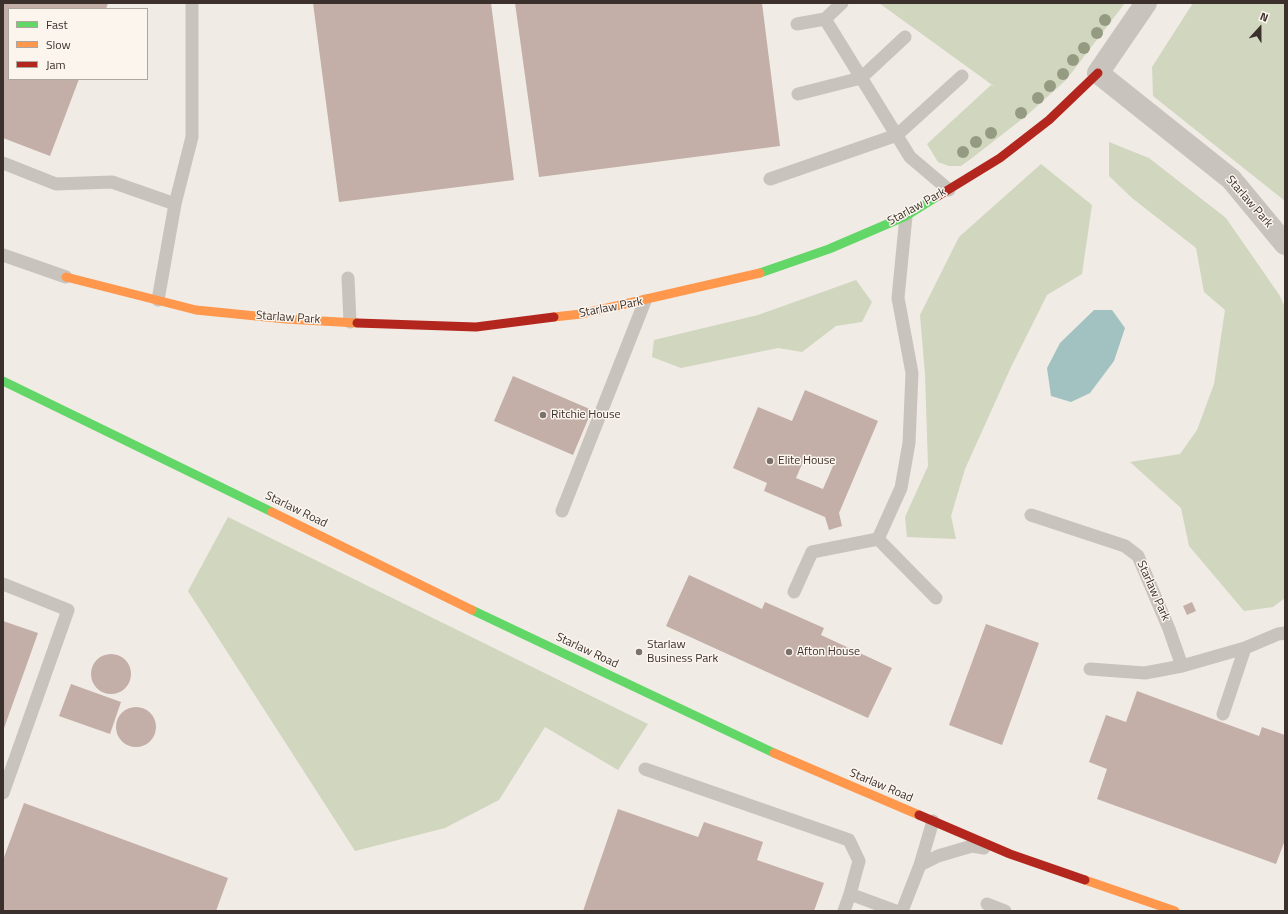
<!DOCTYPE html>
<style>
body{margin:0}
#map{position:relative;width:1288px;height:914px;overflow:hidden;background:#f0ebe5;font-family:"Titillium Web",sans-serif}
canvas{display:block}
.frame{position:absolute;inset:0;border:4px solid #3b302b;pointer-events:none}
.legend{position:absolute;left:8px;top:8px;width:140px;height:72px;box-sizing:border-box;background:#fbf5ee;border:1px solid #aea6a0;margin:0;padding:5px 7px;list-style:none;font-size:12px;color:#3b302b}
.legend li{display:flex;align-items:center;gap:8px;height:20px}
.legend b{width:20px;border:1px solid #aea6a0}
.north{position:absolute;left:1240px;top:8px;width:40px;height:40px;-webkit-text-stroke:3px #fbf5ee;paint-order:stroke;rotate:21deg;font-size:11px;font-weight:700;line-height:16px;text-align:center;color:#3b302b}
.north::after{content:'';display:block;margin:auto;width:14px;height:18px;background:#3b302b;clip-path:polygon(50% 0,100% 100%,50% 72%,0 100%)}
</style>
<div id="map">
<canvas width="1288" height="914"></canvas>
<div class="frame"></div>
<ul class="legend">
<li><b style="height:5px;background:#63d668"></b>Fast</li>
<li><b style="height:5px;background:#ff974d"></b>Slow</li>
<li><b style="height:5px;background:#b3261e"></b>Jam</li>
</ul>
<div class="north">N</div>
</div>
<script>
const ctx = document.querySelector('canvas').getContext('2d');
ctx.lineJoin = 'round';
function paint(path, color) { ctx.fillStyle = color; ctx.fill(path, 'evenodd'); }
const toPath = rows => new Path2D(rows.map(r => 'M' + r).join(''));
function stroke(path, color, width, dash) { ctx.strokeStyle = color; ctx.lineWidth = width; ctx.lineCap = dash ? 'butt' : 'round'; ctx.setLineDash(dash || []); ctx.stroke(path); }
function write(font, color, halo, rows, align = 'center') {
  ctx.font = font + ' "Titillium Web",sans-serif'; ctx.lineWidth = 3; ctx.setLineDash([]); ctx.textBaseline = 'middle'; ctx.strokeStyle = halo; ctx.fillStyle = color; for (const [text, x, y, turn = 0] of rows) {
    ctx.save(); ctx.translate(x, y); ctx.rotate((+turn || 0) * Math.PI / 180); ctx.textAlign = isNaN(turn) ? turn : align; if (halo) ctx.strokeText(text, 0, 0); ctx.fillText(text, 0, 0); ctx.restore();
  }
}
const green = toPath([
 [879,3,1125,3,1066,80,1026,116,972,158,961,166,949,166,938,162,927,144,991,85,995,87],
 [1193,3,1285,3,1285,201,1153,96,1152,67],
 [1109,142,1149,158,1226,218,1280,296,1285,308,1285,598,1273,607,1244,611,1189,546,1181,508,1130,462,1180,454,1197,430,1214,384,1225,310,1204,292,1196,248,1132,198,1109,176],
 [1041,164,1092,205,1082,274,1047,295,1011,367,965,469,951,516,956,539,907,537,905,517,928,466,925,374,920,315,959,237],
 [856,280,872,302,862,322,836,326,802,352,778,348,681,368,652,357,654,340,758,315],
 [228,517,648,724,618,770,545,727,499,800,445,828,355,851,188,591]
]);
const water = toPath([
 [1094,310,1112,310,1125,328,1114,361,1090,393,1071,402,1051,396,1047,368,1060,343]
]);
const building = toPath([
 [3,3,108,3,106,9,9,9,9,79,79,79,50,156,3,138],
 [313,3,491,3,514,180,339,202],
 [515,3,762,3,780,146,539,177],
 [513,376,592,410,573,455,494,421],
 [805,390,878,421,839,513,842,526,829,530,825,517,764,491,767,483,733,468,758,407,792,421],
 [806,455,833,466,823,489,796,478],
 [689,575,762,609,765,602,824,628,821,635,892,668,868,718,666,626],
 [1192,602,1196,611,1187,615,1183,606],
 [3,621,38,633,3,731],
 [986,624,1039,643,1002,745,949,725],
 '91 674a20 20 0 1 1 40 0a20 20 0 1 1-40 0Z',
 [71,684,121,702,110,734,59,716],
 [1137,691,1259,736,1262,727,1285,735,1285,840,1276,864,1097,799,1107,769,1089,762,1106,715,1126,722],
 '116 727a20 20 0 1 1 40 0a20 20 0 1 1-40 0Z',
 [24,803,228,878,216,911,3,911,3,860],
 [618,809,698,837,704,822,763,842,757,860,824,883,814,911,583,911]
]);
const lane = toPath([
 [825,19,910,157,949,190],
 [797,24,825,19,842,3],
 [798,94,861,78,905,37],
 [3,163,56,184,112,182,175,204,158,300],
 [770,179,897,135,962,76],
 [175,204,192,137,192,3],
 [3,255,66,277],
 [348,278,350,322],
 [562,511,645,301],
 [1031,515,1125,546,1138,556,1169,629,1182,666],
 [878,539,936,598],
 [3,584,68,610,3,793],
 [794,592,812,552,878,539,901,488,909,443,912,373,898,298,906,216],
 [1090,669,1145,673,1182,666,1245,648],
 [1223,714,1245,648,1278,634,1285,633],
 [645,769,849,840,859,861,850,894,896,911],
 [920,865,938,856,972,846,984,848],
 [987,904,1005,911],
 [844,911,850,894],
 [902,911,920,865,933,821]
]);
const street = toPath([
 [1146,3,1098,73,1231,179,1285,244]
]);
const fast = toPath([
 [760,273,829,249,906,216,938,196],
 [3,381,272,512],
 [472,610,774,753]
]);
const slow = toPath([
 [66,277,196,310,286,319,357,323],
 [554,317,581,314,760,273],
 [272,512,472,610],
 [774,753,919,815],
 [1085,880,1175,911]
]);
const jam = toPath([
 [938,196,1000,158,1049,120,1098,73],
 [357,323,476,327,554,317],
 [919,815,1010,854,1085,880]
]);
const trees = [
 [1105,20],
 [1097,33],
 [1084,48],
 [1073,60],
 [1063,74],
 [1050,86],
 [1038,98],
 [1021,113],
 [991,133],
 [976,142],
 [963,152]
];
const markers = [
 [543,415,4,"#7a716c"],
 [770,461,4,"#7a716c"],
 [639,652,4,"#7a716c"],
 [789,652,4,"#7a716c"]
];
const streetNames = [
 ["Starlaw Park",1249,202,49],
 ["Starlaw Park",917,207,-29],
 ["Starlaw Park",611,308,-11],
 ["Starlaw Park",288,318,4],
 ["Starlaw Road",296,510,26],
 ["Starlaw Park",1153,591,66],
 ["Starlaw Road",587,651,25],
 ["Starlaw Road",881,786,23]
];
const poiNames = [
 ["Ritchie House",551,415],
 ["Elite House",778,461],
 ["Starlaw",647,645],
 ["Business Park",647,659],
 ["Afton House",797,652]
];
paint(green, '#d1d6bf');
paint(water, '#a1c2c1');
paint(building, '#c3afa7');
stroke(lane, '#c9c3be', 13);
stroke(street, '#c9c3be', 22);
stroke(fast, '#63d668', 9);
stroke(slow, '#ff974d', 9);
stroke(jam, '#b3261e', 9);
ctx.fillStyle = '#959b80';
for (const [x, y] of trees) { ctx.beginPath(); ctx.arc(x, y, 6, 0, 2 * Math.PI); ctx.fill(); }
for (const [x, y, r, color] of markers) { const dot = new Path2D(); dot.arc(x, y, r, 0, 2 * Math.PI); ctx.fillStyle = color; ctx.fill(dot); stroke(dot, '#fbf5ee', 1.5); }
write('12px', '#3b302b', '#fbf5ee', streetNames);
write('12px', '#3b302b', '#fbf5ee', poiNames, 'left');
</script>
